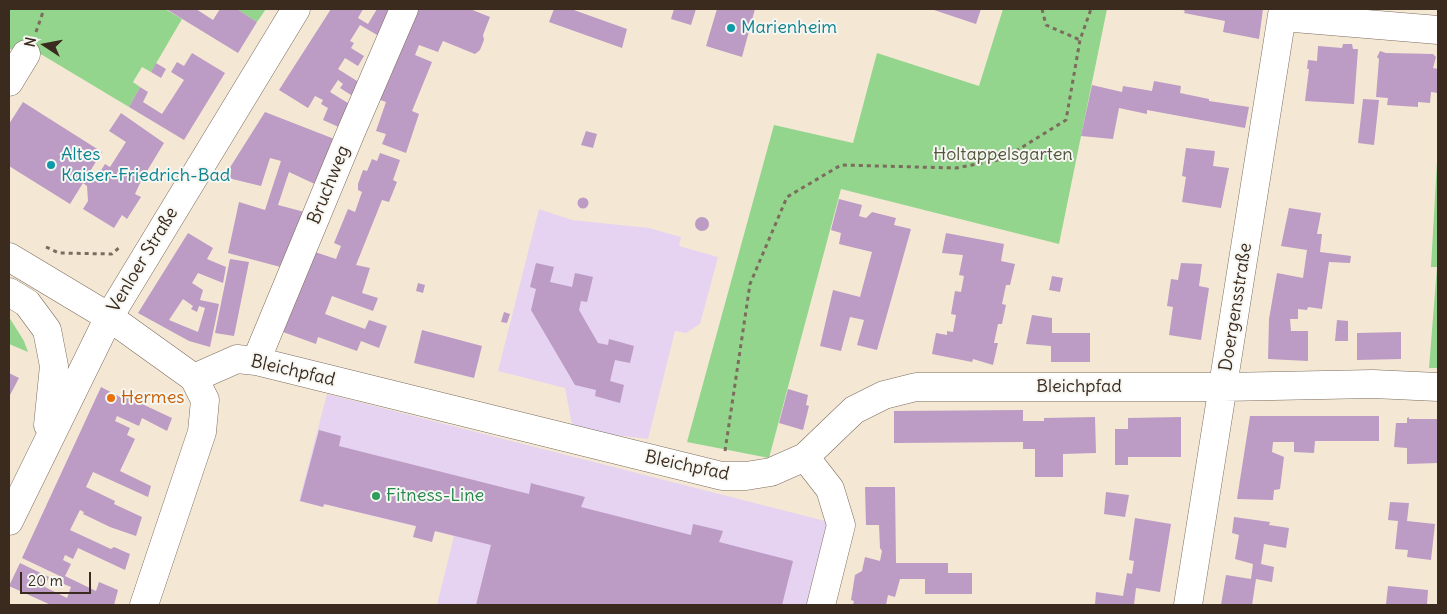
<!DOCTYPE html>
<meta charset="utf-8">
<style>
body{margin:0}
#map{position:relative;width:1447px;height:614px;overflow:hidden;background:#f4e8d5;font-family:Delius,sans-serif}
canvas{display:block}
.frame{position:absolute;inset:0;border:10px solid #3b2a1e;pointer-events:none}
.north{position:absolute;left:20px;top:20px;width:50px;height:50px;-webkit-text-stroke:4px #f6f6f2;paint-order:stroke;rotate:281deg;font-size:14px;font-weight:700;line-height:20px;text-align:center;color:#3b2a1e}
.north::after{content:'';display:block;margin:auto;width:18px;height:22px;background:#3b2a1e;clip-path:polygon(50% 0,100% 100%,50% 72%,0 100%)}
.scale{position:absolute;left:20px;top:572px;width:71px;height:22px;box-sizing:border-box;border:2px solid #3b2a1e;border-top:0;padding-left:6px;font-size:15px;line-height:18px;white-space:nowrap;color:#3b2a1e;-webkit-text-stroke:4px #f6f6f2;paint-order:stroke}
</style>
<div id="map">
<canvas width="1447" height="614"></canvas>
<div class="frame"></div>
<div class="north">N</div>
<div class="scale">20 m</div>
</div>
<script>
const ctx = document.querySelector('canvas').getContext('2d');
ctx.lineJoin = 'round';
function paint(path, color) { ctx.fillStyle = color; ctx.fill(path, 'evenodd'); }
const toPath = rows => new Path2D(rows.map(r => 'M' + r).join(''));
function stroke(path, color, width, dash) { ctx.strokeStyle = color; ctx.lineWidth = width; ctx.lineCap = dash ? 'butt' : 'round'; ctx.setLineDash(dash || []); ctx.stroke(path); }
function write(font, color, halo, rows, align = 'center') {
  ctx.font = font + ' Delius,sans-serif'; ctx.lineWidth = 4; ctx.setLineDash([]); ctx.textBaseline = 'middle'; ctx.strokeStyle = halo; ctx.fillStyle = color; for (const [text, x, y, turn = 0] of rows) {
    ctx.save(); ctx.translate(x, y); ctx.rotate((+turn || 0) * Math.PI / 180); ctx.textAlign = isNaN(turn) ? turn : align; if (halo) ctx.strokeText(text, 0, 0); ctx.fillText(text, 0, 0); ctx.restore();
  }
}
const built = toPath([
 [539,209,572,220,649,228,681,237,679,246,718,257,700,324,686,333,675,331,648,439,607,434,572,425,565,388,498,371],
 [327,394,829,522,808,605,437,605,454,536,325,504,324,507,299,501]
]);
const green = toPath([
 [9,9,165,9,182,19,151,72,142,67,133,82,140,87,129,107,34,50,9,49],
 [237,9,266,9,257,22],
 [1003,9,1107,9,1059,244,841,189,769,458,687,442,774,125,853,143,877,53,979,86],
 [1438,144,1438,368,1429,368,1437,267,1431,267],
 [9,317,24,341,28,352,9,344]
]);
const building = toPath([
 [166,9,196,9,213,20,220,9,237,9,257,22,238,53],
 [331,9,363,9,358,18,368,24,377,9,397,9,384,39,360,25,350,41,354,43,351,48,364,56,358,66,345,58,338,69,365,86,359,100,340,88,343,84,338,80,330,92,356,108,341,128,323,120,328,108,321,104,323,100,315,96,308,108,279,90],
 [413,9,470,9,490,17,483,35,484,40,480,50,475,54,443,41,438,52,419,45,415,55,432,62,412,111,419,114,406,153,382,144,386,134,376,131,386,102,377,99],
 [554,9,571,9,627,29,622,48,549,22],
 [674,9,696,9,691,25,671,19],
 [717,9,755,9,742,57,706,46],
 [931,9,981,9,976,24],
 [1181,9,1263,9,1259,39,1223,32,1225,21,1184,13,1185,11],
 [1343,44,1352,44,1353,49,1358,49,1354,104,1305,101,1309,69,1307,69,1308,60,1317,61,1318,46,1342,48],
 [1380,51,1386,53,1433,54,1436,57,1433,68,1438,69,1438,93,1431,92,1430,103,1418,102,1418,107,1387,105,1388,98,1376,97,1379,59,1377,57],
 [192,53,225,73,184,140,129,107,140,87,148,92,143,102,162,114,184,80,171,72,177,62,184,66],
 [156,63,166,69,161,78,151,72],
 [1154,81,1181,86,1180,93,1209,99,1209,101,1249,107,1245,128,1147,110,1147,114,1119,108,1113,139,1081,136,1092,85,1122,92,1123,86,1152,91],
 [1363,99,1379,100,1374,145,1358,143],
 [23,102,102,152,89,173,94,176,98,175,105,164,110,167,126,142,109,131,121,113,164,143,141,181,135,194,141,197,127,219,122,215,114,228,83,209,88,201,87,186,83,183,70,204,9,166,9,124],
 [265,112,342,142,321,187,289,172,278,205,312,214,288,269,228,253,239,202,265,210,281,161,270,158,261,186,224,177],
 [586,131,597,134,593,148,581,145],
 [1186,148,1215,151,1213,166,1229,168,1221,208,1182,202,1186,177,1182,176],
 [380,153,400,160,393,180,397,182,389,202,382,200,356,265,370,268,362,293,378,298,373,311,332,296,325,314,365,329,369,320,387,326,379,348,361,341,357,351,318,337,316,344,283,332,315,252,336,259,341,246,334,243,348,209,355,212,362,192,358,190,358,184,363,170,367,171,372,159,377,161],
 '577.5 203a5.5 5.5 0 1 1 11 0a5.5 5.5 0 1 1-11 0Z',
 [839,199,862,205,859,216,866,218,872,212,896,218,894,225,911,229,877,350,857,345,864,320,850,317,841,351,820,346,833,290,860,297,872,252,839,244,841,233,831,230],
 [1289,208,1321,213,1317,234,1322,234,1320,252,1351,256,1350,263,1329,262,1322,309,1308,307,1307,310,1298,309,1298,319,1290,319,1291,331,1308,331,1308,361,1268,359,1269,319,1277,273,1303,278,1307,250,1281,246],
 '695 224a7 7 0 1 1 14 0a7 7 0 1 1-14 0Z',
 [188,233,213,248,207,259,226,267,223,283,198,273,192,283,203,290,200,300,219,304,210,347,189,341,138,313],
 [183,299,193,306,191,309,197,312,199,306,205,308,198,332,169,320],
 [946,233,1004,244,1001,261,1015,264,1010,285,1006,285,1002,304,1006,305,1002,324,998,324,994,343,998,343,993,365,973,359,972,362,932,354,936,333,947,335,947,331,953,332,956,315,951,314,955,291,961,292,964,276,959,275,963,255,942,253],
 [230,259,249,262,234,336,215,333],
 [536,263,554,267,550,282,572,287,575,273,593,277,587,302,581,301,579,310,598,343,608,345,609,339,634,346,630,363,615,360,610,381,624,385,620,403,595,396,596,390,575,385,531,310,536,289,530,287],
 [1181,263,1202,264,1199,286,1209,288,1201,340,1169,335,1173,307,1167,306,1171,279,1178,280],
 [1052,276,1063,278,1060,292,1049,290],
 [418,283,425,285,423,293,416,291],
 [504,312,510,314,507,323,501,322],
 [1032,315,1052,318,1052,333,1090,333,1090,362,1051,362,1051,346,1026,344],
 [1337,320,1348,321,1348,341,1335,341],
 [422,330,482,346,474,378,414,363],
 [1401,332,1401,359,1357,360,1357,333],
 [9,373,19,378,9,397],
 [101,387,124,399,125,396,172,418,167,431,142,418,139,426,117,416,115,421,130,428,127,435,135,439,120,471,151,486,148,497,93,472,86,487,115,501,114,504,142,517,136,536,110,527,83,514,84,512,80,510,70,530,111,549,114,547,130,554,125,570,78,548,73,559,65,555,63,560,71,564,65,576,96,591,99,582,118,590,114,605,51,605,9,586,20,563,49,577,45,587,67,598,71,587,61,583,64,578,22,558],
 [788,389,808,395,806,405,809,406,803,430,779,423],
 [1023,410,1023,421,1044,421,1044,418,1095,417,1096,453,1063,454,1063,477,1035,477,1035,449,1023,449,1023,442,894,443,894,411],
 [1250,416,1379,416,1379,441,1315,441,1314,453,1294,452,1294,442,1273,442,1272,452,1284,457,1280,489,1274,490,1273,500,1237,499],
 [1181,417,1181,457,1128,457,1128,465,1115,465,1115,429,1128,429,1128,418],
 [1409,417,1409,419,1438,419,1438,463,1407,464,1407,448,1394,447,1396,423,1407,423,1407,418],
 [319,430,341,436,339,446,529,494,531,483,534,484,585,497,581,507,691,535,693,524,723,531,719,542,793,561,782,605,476,605,491,545,435,531,432,542,413,537,416,526,324,504,323,507,300,501],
 [865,487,895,487,896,563,948,563,948,573,972,573,972,594,925,594,925,579,900,579,895,597,888,595,886,605,853,605,854,601,851,600,855,575,862,571,865,557,880,561,882,551,880,548,879,525,866,525],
 [1106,492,1129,495,1125,517,1104,514],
 [1390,502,1409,503,1407,521,1435,524,1431,560,1407,557,1408,550,1395,549,1398,521,1388,520],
 [1234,517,1270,522,1269,525,1289,528,1286,548,1264,544,1261,564,1274,567,1272,582,1256,579,1252,605,1221,605,1226,575,1251,579,1253,564,1235,559,1239,535,1232,533],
 [1135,518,1171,524,1160,592,1136,588,1134,605,1095,605,1096,592,1123,596,1127,573,1132,574,1134,561,1129,560],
 [1388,586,1428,590,1427,605,1386,604]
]);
const path = toPath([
 [1042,9,1046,25,1080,40],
 [36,32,44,9],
 [46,247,59,253,112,254,121,246],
 [725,451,750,284,787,197,841,165,956,168,1003,159,1066,120,1080,40,1091,9]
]);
const minor = toPath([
 [1282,17,1438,30],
 [9,82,26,54],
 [109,317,194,378,205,400,202,432,144,605],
 [256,361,351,132,404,9],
 [194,378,237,359,256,361,722,476,746,476,771,472,805,457,854,410,884,395,916,387,1224,387,1373,384,1438,387],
 [805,457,830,489,841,525,821,605],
 [1188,605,1283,9]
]);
const major = toPath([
 [9,257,109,317],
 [9,292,27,303,47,330,54,366,48,425],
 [9,521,109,317,296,9]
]);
const markers = [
 [731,28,5,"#0f9aa8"],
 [51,165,5,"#0f9aa8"],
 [111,398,5,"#e8710a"],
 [376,496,5,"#2e9e5b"]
];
const cultureNames = [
 ["Marienheim",741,28],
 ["Altes",61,155],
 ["Kaiser-Friedrich-Bad",61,176]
];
const parkNames = [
 ["Holtappelsgarten",1003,155]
];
const streetNames = [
 ["Bruchweg",329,185,-68],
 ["Venloer Straße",143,260,-59],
 ["Doergensstraße",1236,307,-81],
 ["Bleichpfad",293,371,13],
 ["Bleichpfad",1079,387],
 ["Bleichpfad",687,466,12]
];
const foodNames = [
 ["Hermes",121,398]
];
const leisureNames = [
 ["Fitness-Line",386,496]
];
paint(built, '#e5d3f1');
paint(green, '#93d58d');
paint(building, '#bc9bc4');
stroke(minor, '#7c6c5e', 29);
stroke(major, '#7c6c5e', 29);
stroke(path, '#7c6c5e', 3, [4, 4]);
stroke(minor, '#fff', 28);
stroke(major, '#fff', 28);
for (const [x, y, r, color] of markers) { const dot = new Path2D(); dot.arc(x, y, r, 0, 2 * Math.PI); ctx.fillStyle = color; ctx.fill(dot); stroke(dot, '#f6f6f2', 2); }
write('18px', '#0d838f', '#f6f6f2', cultureNames, 'left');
write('18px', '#51553a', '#f6f6f2', parkNames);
write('18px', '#3b2a1e', '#f6f6f2', streetNames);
write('18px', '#c56008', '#f6f6f2', foodNames, 'left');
write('18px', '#27864d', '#f6f6f2', leisureNames, 'left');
</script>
